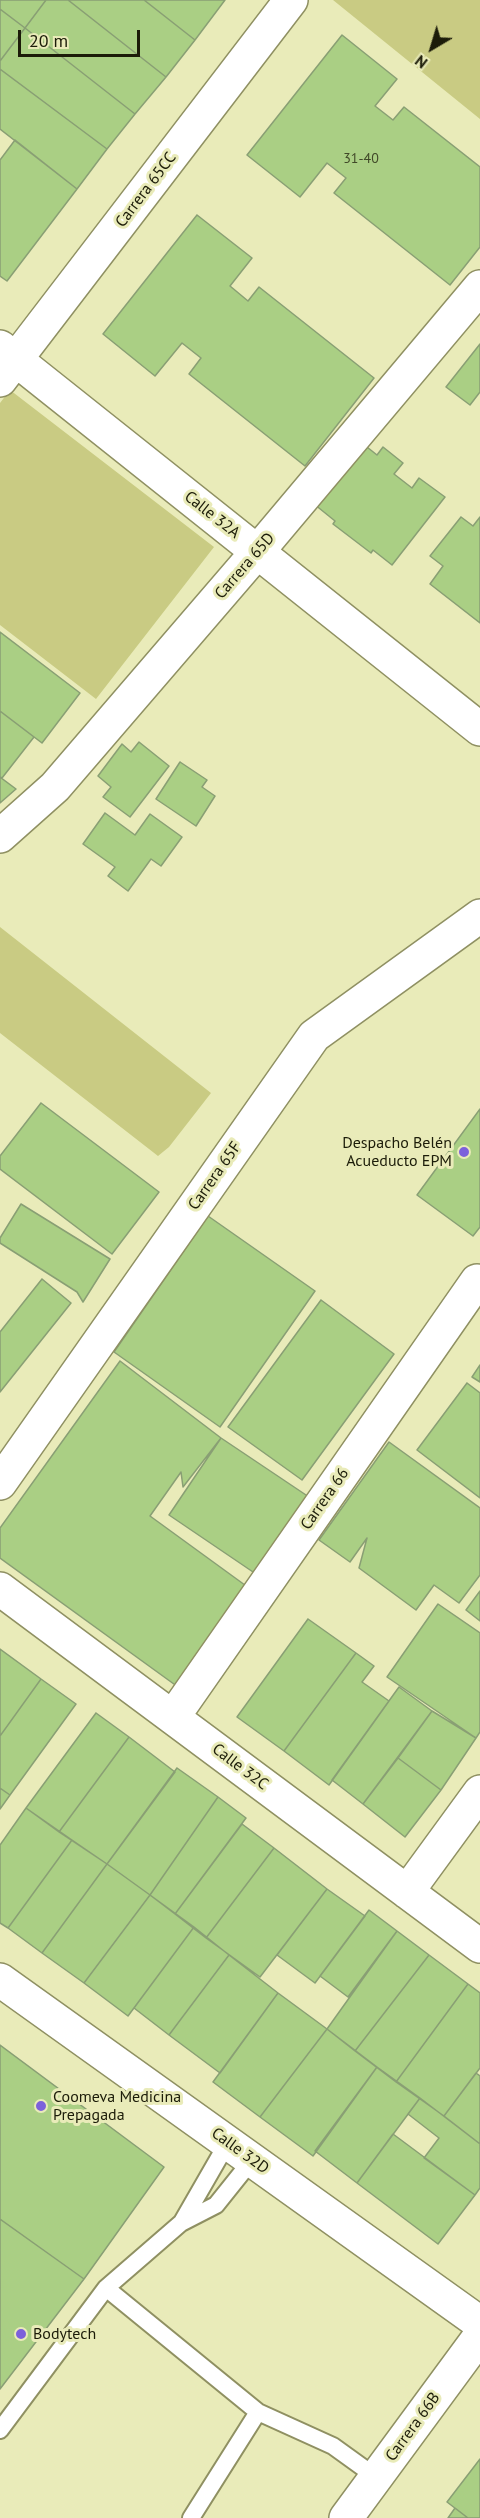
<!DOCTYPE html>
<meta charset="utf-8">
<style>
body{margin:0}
#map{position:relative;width:480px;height:2518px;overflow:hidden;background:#e9ebb9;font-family:"PT Sans",sans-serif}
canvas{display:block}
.north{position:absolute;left:402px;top:18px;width:60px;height:60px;-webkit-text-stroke:4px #e9ebb9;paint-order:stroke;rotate:218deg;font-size:16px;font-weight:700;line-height:24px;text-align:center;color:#1c1c09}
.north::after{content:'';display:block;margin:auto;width:21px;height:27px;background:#1c1c09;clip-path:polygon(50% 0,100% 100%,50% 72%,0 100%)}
.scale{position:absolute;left:18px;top:30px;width:122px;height:27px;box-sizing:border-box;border:3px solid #1c1c09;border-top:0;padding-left:8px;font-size:18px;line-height:21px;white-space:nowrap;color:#1c1c09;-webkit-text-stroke:4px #e9ebb9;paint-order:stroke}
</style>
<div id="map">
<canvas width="480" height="2518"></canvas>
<div class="north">N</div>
<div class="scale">20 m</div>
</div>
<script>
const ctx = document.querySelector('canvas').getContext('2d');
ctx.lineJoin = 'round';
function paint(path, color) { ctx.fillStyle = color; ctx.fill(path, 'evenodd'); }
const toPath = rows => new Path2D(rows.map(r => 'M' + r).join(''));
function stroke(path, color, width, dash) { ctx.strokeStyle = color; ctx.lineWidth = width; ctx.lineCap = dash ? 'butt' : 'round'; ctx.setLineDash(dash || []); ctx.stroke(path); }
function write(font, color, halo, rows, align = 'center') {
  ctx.font = font + ' "PT Sans",sans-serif'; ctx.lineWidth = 6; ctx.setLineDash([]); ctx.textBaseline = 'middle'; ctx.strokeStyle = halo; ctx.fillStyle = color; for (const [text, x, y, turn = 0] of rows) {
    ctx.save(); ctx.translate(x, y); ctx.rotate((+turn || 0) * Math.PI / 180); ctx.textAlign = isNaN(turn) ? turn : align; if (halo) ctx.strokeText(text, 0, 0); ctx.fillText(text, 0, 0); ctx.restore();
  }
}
const green = toPath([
 [333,0,480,0,480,119],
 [10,390,214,547,96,699,0,625,0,403],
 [0,927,211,1093,169,1147,158,1156,0,1033]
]);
const building = toPath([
 [0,0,46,0,25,28,0,9,0,0],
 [46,0,68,0,166,77,135,114,25,28,46,0],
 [68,0,144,0,195,40,166,77,68,0],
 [144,0,225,0,195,40,144,0],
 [0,9,25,28,0,61,0,9],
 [25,28,135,114,107,149,0,69,0,61,25,28],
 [342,35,397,79,375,106,393,120,404,107,480,167,480,247,450,285,334,193,346,178,327,163,300,197,247,155,342,35],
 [0,69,107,149,77,189,0,129,0,69],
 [15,140,77,189,7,281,0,276,0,160,15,140],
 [197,215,252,258,230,286,248,301,259,287,374,378,305,466,189,374,201,358,182,343,155,376,103,334,197,215],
 [480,344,480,392,470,405,446,387,480,344],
 [362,443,377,455,383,447,403,463,394,474,412,488,419,478,445,497,392,565,373,550,371,553,333,524,335,521,314,504,362,443],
 [461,517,473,526,480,517,480,623,430,584,443,566,430,556,461,517],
 [0,632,80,693,42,743,0,711,0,632],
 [0,711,34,737,2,778,0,777,0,711],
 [139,742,169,766,130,817,103,797,111,787,98,776,122,744,131,752,139,742],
 [180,762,207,780,202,787,215,796,196,826,156,799,180,762],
 [0,777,16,789,0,803,0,777],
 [105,813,135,835,150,814,182,837,161,866,151,859,128,891,108,876,115,867,83,844,105,813],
 [41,1103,159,1192,112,1254,0,1169,0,1156,41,1103],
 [480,1109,480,1227,473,1236,417,1195,480,1109],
 [21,1204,110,1259,83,1302,77,1292,0,1243,0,1238,21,1204],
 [208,1216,315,1291,220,1427,114,1352,208,1216],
 [42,1279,71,1303,0,1392,0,1332,42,1279],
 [321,1300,394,1354,302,1480,228,1427,321,1300],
 [120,1361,221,1438,183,1487,181,1472,150,1516,249,1588,178,1687,0,1558,0,1528,120,1361],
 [480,1365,480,1382,472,1377,480,1365],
 [467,1383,480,1393,480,1498,417,1450,467,1383],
 [221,1438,309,1497,256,1574,169,1515,221,1438],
 [389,1442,480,1508,480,1575,459,1603,434,1585,416,1610,359,1568,367,1538,350,1562,319,1540,389,1442],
 [480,1591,480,1621,466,1610,480,1591],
 [438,1604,480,1633,480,1732,476,1738,387,1677,438,1604],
 [308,1619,356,1653,284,1751,237,1717,308,1619],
 [0,1649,41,1679,0,1736,0,1649],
 [356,1653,374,1666,362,1682,389,1701,329,1785,284,1751,356,1653],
 [41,1679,76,1704,10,1795,0,1788,0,1736,41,1679],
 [399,1687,432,1711,363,1804,332,1780,399,1687],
 [432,1711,476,1738,441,1790,398,1758,432,1711],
 [96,1713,129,1737,59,1832,26,1808,96,1713],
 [129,1737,175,1772,107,1864,59,1832,129,1737],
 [398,1758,441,1790,405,1837,363,1804,398,1758],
 [177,1768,218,1797,150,1895,107,1864,177,1768],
 [0,1788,10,1795,0,1809,0,1788],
 [218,1797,246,1818,175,1914,150,1895,218,1797],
 [26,1808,72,1840,8,1928,0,1923,0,1845,26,1808],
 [242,1824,274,1848,206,1938,175,1914,242,1824],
 [72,1840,107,1864,42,1953,8,1928,72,1840],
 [274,1848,327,1889,260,1977,206,1938,274,1848],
 [107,1864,150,1895,84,1983,42,1953,107,1864],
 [327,1889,365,1916,315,1983,277,1955,327,1889],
 [150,1895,194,1927,128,2016,84,1983,150,1895],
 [369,1910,397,1931,348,1997,320,1976,369,1910],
 [194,1927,229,1955,169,2035,134,2008,194,1927],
 [397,1931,429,1955,355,2051,327,2029,397,1931],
 [229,1955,278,1993,220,2073,169,2035,229,1955],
 [429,1955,468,1984,396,2082,355,2051,429,1955],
 [468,1984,480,1993,480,2068,444,2116,396,2082,468,1984],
 [278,1993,327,2029,260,2117,213,2082,278,1993],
 [327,2029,377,2067,313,2156,260,2117,327,2029],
 [0,2045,164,2167,84,2279,0,2219,0,2045],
 [377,2067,420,2098,357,2183,315,2151,377,2067],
 [476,2073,480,2076,480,2144,444,2116,476,2073],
 [420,2098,480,2144,480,2188,475,2195,424,2158,439,2138,408,2114,420,2098],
 [393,2134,475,2195,438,2244,357,2183,393,2134],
 [0,2219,84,2279,0,2389,0,2219],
 [480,2459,480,2518,468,2518,447,2502,480,2459],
 [455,2508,468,2518,448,2518,455,2508]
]);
const service = toPath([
 [182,2222,228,2142],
 [106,2288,258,2412,333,2446,376,2477],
 [0,2430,106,2288,181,2223,216,2205,252,2160],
 [191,2518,258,2412]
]);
const minor = toPath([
 [0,347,480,729],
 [0,380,291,0],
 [0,836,55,787,258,551,480,287],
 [0,1483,314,1036,480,916],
 [0,1589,480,1946],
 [173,1717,477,1281],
 [407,1892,480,1792],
 [0,1980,480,2323]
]);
const tertiary = toPath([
 [346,2518,480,2336]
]);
const markers = [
 [464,1152,6,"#7c61db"],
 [41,2106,6,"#7c61db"],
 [21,2334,6,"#7c61db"]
];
const numberNames = [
 ["31-40",361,159]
];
const streetNames = [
 ["Carrera 65CC",146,190,-53],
 ["Calle 32A",212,515,38],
 ["Carrera 65D",245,566,-49],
 ["Carrera 65F",215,1176,-55],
 ["Carrera 66",325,1499,-55],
 ["Calle 32C",240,1767,37],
 ["Calle 32D",240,2151,36],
 ["Carrera 66B",413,2427,-54]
];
const poiNames = [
 ["Despacho Belén",452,1143,"right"],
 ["Acueducto EPM",452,1161,"right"],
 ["Coomeva Medicina",53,2097],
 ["Prepagada",53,2115],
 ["Bodytech",33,2334]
];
paint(green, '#c9cb83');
paint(building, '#aacf84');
stroke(building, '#899f74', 1.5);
stroke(service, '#8f9062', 20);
stroke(minor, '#8f9062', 36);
stroke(tertiary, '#8f9062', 36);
stroke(service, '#fff', 16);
stroke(minor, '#fff', 33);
stroke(tertiary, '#fff', 33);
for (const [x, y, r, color] of markers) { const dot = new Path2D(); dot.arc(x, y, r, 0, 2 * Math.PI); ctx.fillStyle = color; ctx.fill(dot); stroke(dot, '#e9ebb9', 2); }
write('14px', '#404928', null, numberNames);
write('16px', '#1c1c09', '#e9ebb9', streetNames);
write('16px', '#1c1c09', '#e9ebb9', poiNames, 'left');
</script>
